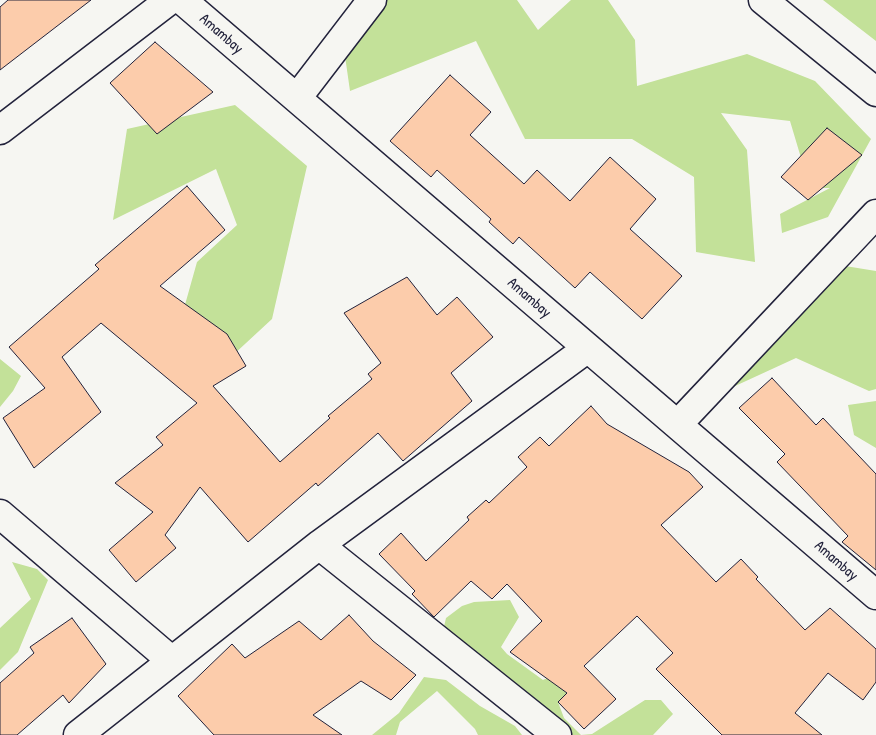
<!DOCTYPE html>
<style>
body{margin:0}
canvas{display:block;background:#f6f6f2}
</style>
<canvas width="876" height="735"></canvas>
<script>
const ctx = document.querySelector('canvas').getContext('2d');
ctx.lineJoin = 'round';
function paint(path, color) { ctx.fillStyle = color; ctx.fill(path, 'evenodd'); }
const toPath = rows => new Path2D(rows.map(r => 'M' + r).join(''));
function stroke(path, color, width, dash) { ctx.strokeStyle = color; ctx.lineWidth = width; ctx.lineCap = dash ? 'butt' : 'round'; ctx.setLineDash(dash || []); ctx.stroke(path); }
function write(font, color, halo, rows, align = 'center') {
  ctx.font = font + ' "Patrick Hand",sans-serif'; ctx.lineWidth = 4.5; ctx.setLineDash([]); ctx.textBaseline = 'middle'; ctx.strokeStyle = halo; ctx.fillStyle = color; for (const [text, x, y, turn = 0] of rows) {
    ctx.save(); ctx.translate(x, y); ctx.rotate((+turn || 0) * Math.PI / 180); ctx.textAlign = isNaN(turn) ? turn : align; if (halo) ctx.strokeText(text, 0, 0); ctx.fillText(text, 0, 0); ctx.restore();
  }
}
const green = toPath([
 [384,0,517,0,538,30,571,0,608,0,635,40,637,86,747,54,815,81,871,139,828,217,782,233,780,214,830,188,810,188,790,121,721,113,747,150,755,262,696,252,694,177,632,139,525,139,476,41,350,91,345,56],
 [823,0,876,0,876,41],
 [235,105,307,166,272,319,232,356,181,319,197,262,237,225,216,169,113,220,127,129],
 [839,265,876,271,876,389,869,391,796,358,696,404,710,369],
 [0,359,21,376,13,391,0,407],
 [876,401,876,448,854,435,848,405],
 [12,562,37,569,48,580,18,652,0,670,0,628,31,599],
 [510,600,519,617,501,647,507,654,543,680,560,672,572,689,558,702,564,718,581,735,592,734,645,700,661,700,673,714,653,735,569,735,443,631,446,618,462,606,474,602],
 [424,677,446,680,480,706,515,726,522,735,478,735,475,729,437,691,400,722,396,735,372,735,399,713]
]);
const building = toPath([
 [8,0,91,0,0,70,0,7,8,0],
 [155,42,213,92,157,134,110,83,155,42],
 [450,75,491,112,470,135,524,184,537,170,570,201,610,157,656,199,630,229,682,276,642,319,590,272,575,288,519,237,513,244,489,222,491,219,437,170,431,177,390,141,450,75],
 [827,128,862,155,808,200,781,177,827,128],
 [187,186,225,230,160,286,227,334,246,366,213,386,280,462,330,418,328,416,372,379,368,374,381,363,344,313,407,277,437,315,457,297,493,337,451,373,472,401,403,461,378,433,318,486,316,483,248,542,200,487,165,535,176,548,136,582,109,550,153,512,115,483,163,445,156,437,197,403,101,323,62,357,101,412,34,468,3,418,45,388,9,347,99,269,95,265,187,186],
 [772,378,816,425,823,418,876,474,876,570,842,542,848,536,777,462,785,454,739,408,772,378],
 [591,406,607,424,689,472,703,487,661,525,716,582,741,559,758,577,756,579,805,630,830,608,876,649,876,682,863,700,828,673,795,713,822,735,722,735,656,669,673,653,637,616,584,666,616,699,584,729,558,702,567,693,510,652,542,621,507,584,492,599,471,581,434,617,412,594,415,591,379,554,401,533,426,561,469,520,467,517,486,500,489,503,527,467,518,457,540,437,549,446,591,406],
 [349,615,373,641,416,675,391,700,361,681,313,715,342,735,214,735,178,696,232,644,245,658,299,621,321,640,349,615],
 [72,618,106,664,69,703,63,695,17,735,0,735,0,683,34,653,30,647,72,618]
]);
const minor = toPath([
 [182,0,876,595],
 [763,0,876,92],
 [297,98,372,0],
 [0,130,170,0],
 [678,424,876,214],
 [0,514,172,661],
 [319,545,557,735],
 [78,735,319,545,588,348]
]);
const streetNames = [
 ["Amambay",221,34,41],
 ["Amambay",529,298,41],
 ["Amambay",836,561,41]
];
paint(green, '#c3e199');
paint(building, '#fcccab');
stroke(building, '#22223b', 1);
stroke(minor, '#22223b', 31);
stroke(minor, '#f6f6f2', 28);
write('15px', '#22223b', '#f6f6f2', streetNames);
</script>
